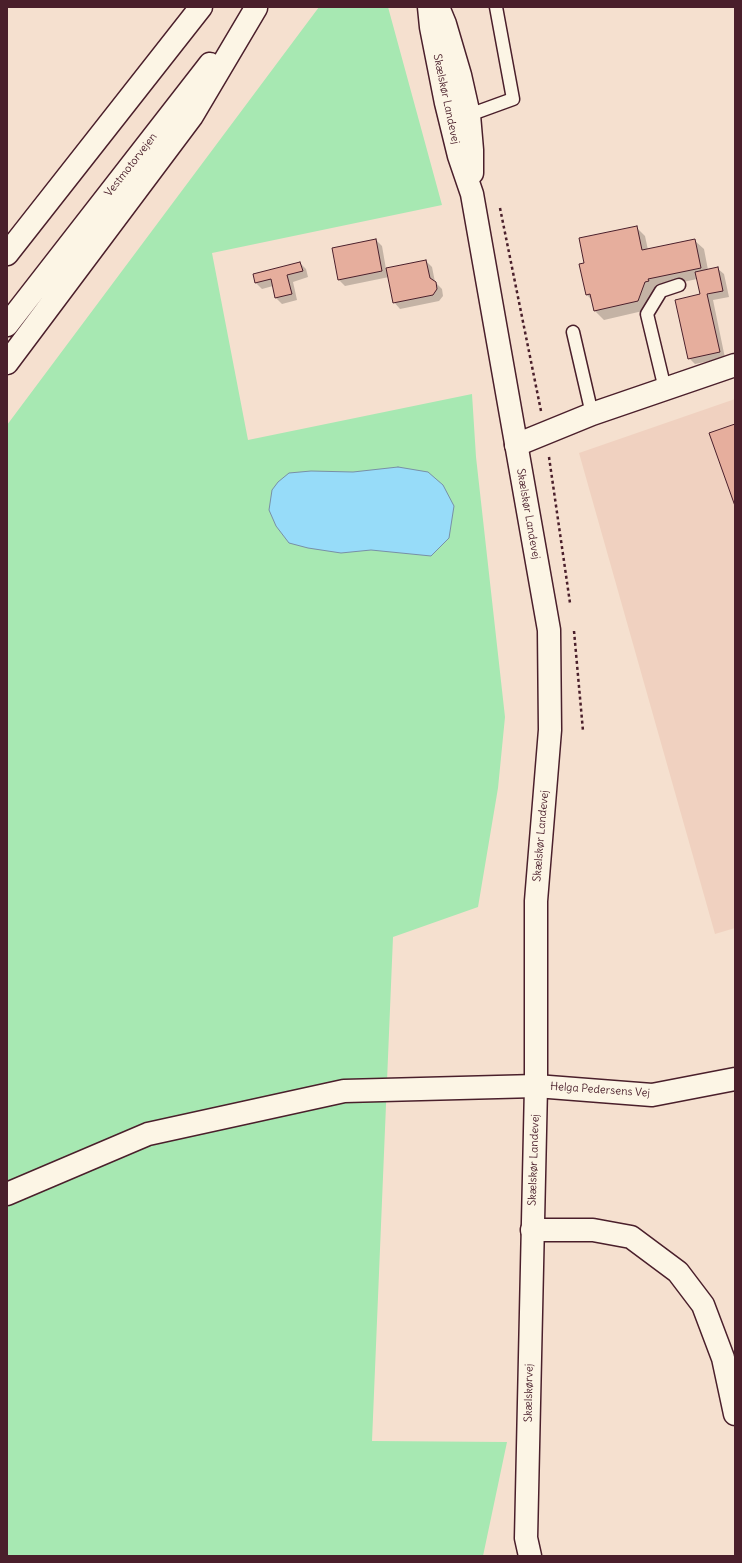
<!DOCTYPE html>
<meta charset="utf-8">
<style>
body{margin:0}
#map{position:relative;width:742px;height:1563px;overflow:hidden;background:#f5e0cf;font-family:Delius,sans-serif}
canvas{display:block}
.frame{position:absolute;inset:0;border:8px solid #4a1f2b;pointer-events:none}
</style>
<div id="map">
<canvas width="742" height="1563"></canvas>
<div class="frame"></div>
</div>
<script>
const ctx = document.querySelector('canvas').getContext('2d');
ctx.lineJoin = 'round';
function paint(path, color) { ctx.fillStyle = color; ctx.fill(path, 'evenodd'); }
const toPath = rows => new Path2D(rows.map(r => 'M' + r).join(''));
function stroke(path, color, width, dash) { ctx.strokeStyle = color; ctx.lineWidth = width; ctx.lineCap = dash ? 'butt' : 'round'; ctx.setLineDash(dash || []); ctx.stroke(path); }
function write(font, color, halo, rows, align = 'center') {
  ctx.font = font + ' Delius,sans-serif'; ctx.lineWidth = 3.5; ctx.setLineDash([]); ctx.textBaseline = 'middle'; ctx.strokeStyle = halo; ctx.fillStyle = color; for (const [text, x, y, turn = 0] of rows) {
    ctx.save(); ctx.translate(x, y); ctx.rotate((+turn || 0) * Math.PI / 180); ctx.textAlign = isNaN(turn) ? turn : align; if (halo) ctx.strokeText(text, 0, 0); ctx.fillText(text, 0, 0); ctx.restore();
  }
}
const built = toPath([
 [735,399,735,928,715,934,579,453]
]);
const green = toPath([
 [319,7,388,7,442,205,212,253,248,440,472,394,476,457,505,717,498,788,478,907,393,937,372,1441,507,1442,483,1556,7,1556,7,425]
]);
const water = toPath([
 [398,467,428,472,443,485,454,506,449,538,431,556,371,550,341,553,308,548,289,543,276,526,269,510,272,490,278,482,289,473,311,471,353,472,398,467]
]);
const shadow = toPath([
 [636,227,645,236,648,250,694,240,704,249,708,270,717,268,724,274,729,297,713,300,725,358,695,364,689,358,701,295,697,279,656,288,647,310,604,320,595,311,592,300,587,295,585,263],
 [376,240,382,246,386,269,426,261,432,267,435,282,442,289,443,296,439,301,400,309,394,302,389,277,345,286,339,280,333,249],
 [300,263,306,269,308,277,293,282,297,300,282,304,276,298,273,286,262,289,255,282]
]);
const building = toPath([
 [637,226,642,250,695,239,701,268,648,279,649,281,645,282,638,301,594,311,590,294,586,295,579,264,584,263,579,238,637,226],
 [376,239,382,271,338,280,332,248,376,239],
 [426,260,430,278,436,282,437,289,433,295,393,303,386,268,426,260],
 [300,262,303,271,287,275,292,294,275,298,271,279,255,283,253,274,300,262],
 [718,267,723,291,707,294,720,352,688,359,675,300,700,294,695,272,718,267],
 [735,424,735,506,709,433,735,424]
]);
const path = toPath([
 [500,208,541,411],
 [549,457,570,603],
 [574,631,583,731]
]);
const lane = toPath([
 [469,115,513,99,496,7],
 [573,332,592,414],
 [665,389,647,314,661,291,679,285]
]);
const street = toPath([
 [516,445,592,414,735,365],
 [7,1194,148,1134,344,1091,536,1086,652,1095,735,1079],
 [532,1230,593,1230,631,1237,678,1272,703,1305,723,1358,735,1414]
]);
const secondary = toPath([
 [429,7,431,27,446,103,459,156,472,194,549,630,550,730,536,901,536,1086,526,1538,530,1556],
 [438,7,445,24,460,75,469,115,472,150,472,173]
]);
const highway = toPath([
 [7,254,201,7],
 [7,325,210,64],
 [7,363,192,116,256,8]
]);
const streetNames = [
 ["Skælskør Landevej",446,99,78],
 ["Vestmotorvejen",131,165,-52],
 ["Skælskør Landevej",528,514,80],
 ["Skælskør Landevej",541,836,-85],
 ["Helga Pedersens Vej",600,1090,4],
 ["Skælskør Landevej",534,1160,-88],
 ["Skælskørvej",529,1393,-89]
];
paint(built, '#f0d1c0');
paint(green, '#a7e8b2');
paint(water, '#97dcf9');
stroke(water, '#7890a7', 1);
paint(shadow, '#0003');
paint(building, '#e6ae9d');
stroke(building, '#4a1f2b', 1);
stroke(lane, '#4a1f2b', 15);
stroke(street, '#4a1f2b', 25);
stroke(secondary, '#4a1f2b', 25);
stroke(highway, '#4a1f2b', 25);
stroke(path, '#4a1f2b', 2.5, [3, 3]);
stroke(lane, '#fcf5e5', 12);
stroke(street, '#fcf5e5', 22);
stroke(secondary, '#fcf5e5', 22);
stroke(highway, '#fcf5e5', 22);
write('11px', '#4a1f2b', '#fcf5e5', streetNames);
</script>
